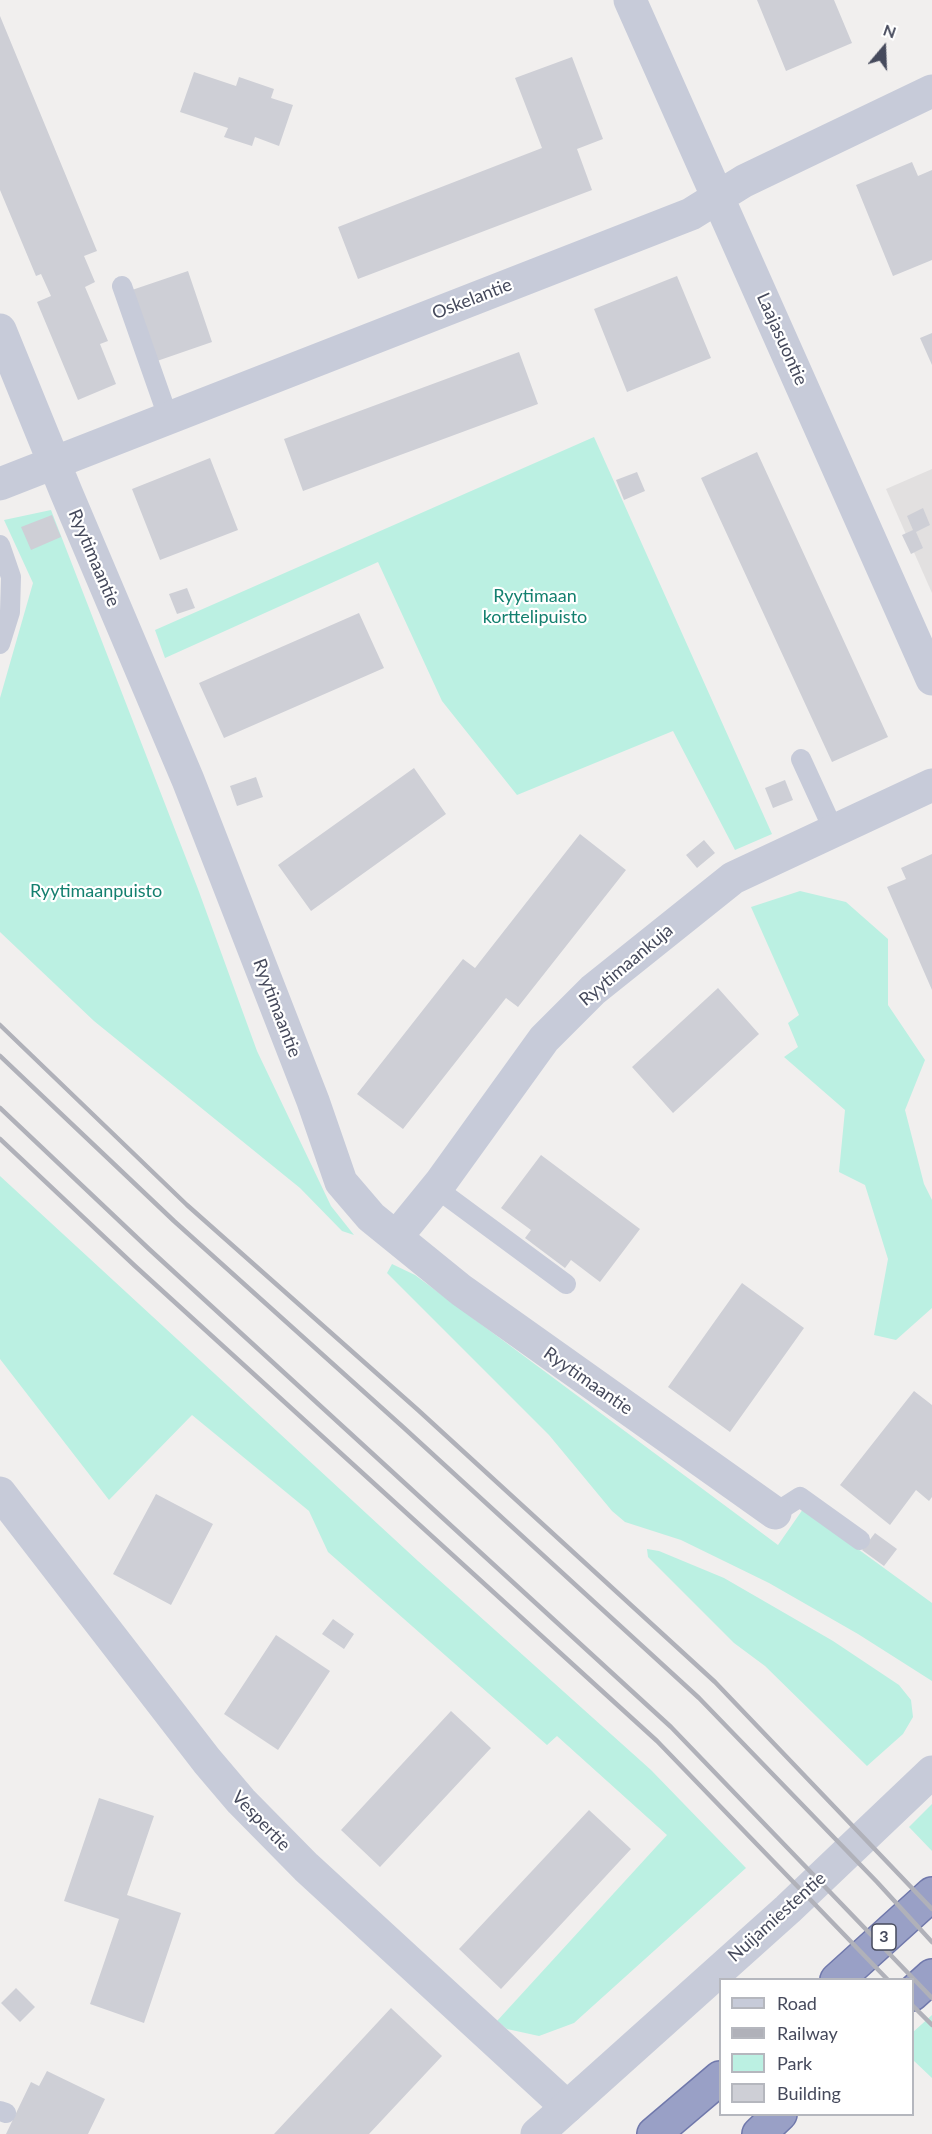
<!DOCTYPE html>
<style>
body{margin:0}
#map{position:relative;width:932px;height:2134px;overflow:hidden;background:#f1efee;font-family:Lato,sans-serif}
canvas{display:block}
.legend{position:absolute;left:719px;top:1978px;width:195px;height:138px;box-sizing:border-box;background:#fff;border:2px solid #b5b7be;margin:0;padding:8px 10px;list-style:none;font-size:18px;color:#464a5c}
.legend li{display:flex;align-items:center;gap:12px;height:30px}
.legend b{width:30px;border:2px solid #b5b7be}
.north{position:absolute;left:854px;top:18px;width:60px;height:60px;-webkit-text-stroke:4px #fff;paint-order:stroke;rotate:19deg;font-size:16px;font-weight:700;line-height:24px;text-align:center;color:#464a5c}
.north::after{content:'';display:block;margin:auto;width:21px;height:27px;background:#464a5c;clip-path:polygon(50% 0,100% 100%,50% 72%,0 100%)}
</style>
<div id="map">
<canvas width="932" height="2134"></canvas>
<ul class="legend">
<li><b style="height:8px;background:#c7cbd9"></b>Road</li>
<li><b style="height:8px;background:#b0b1b9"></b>Railway</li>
<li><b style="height:16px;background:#bbf0e2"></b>Park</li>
<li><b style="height:16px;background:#cecfd6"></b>Building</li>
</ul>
<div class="north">N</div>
</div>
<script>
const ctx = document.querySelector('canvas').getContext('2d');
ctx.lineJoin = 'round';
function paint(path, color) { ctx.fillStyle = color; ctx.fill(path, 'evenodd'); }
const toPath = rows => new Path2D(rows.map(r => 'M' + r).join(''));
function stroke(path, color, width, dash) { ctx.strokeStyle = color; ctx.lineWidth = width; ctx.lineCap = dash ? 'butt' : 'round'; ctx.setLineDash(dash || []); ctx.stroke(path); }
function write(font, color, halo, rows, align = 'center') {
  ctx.font = font + ' Lato,sans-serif'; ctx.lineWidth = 4.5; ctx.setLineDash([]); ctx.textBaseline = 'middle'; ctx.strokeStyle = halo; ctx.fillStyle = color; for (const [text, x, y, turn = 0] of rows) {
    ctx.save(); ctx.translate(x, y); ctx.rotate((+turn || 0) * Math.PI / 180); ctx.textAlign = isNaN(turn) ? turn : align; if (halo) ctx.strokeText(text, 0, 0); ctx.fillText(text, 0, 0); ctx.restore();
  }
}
const education = toPath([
 [932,469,932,593,886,489]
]);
const green = toPath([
 [594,437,772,834,735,850,673,731,517,795,442,701,378,562,165,658,155,630],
 [51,510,198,889,257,1051,331,1206,354,1235,342,1231,300,1188,94,1021,0,932,0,698,33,583,4,520],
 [800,891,846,902,888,939,888,1005,925,1060,905,1110,924,1184,932,1200,932,1308,896,1340,874,1335,888,1259,865,1185,839,1172,845,1110,784,1057,798,1047,788,1023,799,1015,751,907],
 [0,1176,418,1561,651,1770,746,1868,574,2023,539,2036,507,2029,497,2021,667,1835,557,1736,547,1745,328,1552,309,1511,192,1415,109,1500,0,1359],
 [392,1264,415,1275,778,1545,803,1509,932,1603,932,1681,858,1634,769,1583,681,1540,625,1522,612,1511,549,1435,387,1273],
 [647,1549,659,1551,724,1578,833,1641,899,1685,911,1700,913,1717,903,1734,867,1766,765,1666,734,1643,648,1557],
 [932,1804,932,1851,909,1827],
 [932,2015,932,2078,913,2060,912,2033]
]);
const building = toPath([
 [757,0,834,0,852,43,786,71],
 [0,16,97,251,84,256,95,282,85,287,108,341,100,344,116,384,78,400,37,302,51,296,41,274,36,276,0,190],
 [572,57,603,139,577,149,592,190,358,279,338,227,542,148,515,78],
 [194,72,236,86,239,77,274,89,271,98,293,105,279,146,255,137,252,146,224,137,228,128,180,112],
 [912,162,918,176,932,170,932,260,893,276,856,185],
 [188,271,212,342,157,361,132,290],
 [677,276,711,358,627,392,594,309],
 [932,333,932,365,920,338],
 [519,352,538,404,303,491,284,439],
 [757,452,888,737,832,762,701,478],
 [210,458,238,530,160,560,132,489],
 [637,472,645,491,624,500,616,480],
 [923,508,930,525,916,532,923,548,911,554,902,535,913,530,907,516],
 [52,515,61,537,31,550,21,527],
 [187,588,195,608,177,614,169,594],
 [359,613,384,668,224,738,199,683],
 [414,768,446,814,311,911,278,865],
 [256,777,263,797,237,806,230,786],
 [785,780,793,800,773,808,765,788],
 [580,834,626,870,518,1007,506,998,403,1129,357,1094,463,959,475,968],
 [704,840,715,853,697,868,686,855],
 [932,854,932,990,887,887,906,879,901,868],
 [718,988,759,1034,673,1113,632,1067],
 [541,1155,640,1229,600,1282,571,1260,565,1268,525,1238,531,1230,501,1208],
 [742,1283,804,1328,730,1432,668,1387],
 [914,1391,932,1405,932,1497,929,1501,916,1490,890,1525,840,1485],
 [156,1494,213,1524,171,1605,113,1574],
 [875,1533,897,1549,884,1566,862,1550],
 [333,1619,354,1634,344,1649,322,1634],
 [276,1635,330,1671,278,1750,224,1714],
 [451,1711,491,1748,380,1867,341,1830],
 [99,1798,154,1816,127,1895,181,1913,144,2023,90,2004,119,1919,64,1901],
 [589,1810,631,1849,501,1989,459,1949],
 [16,1988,35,2007,20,2022,1,2003],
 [391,2008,442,2056,369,2134,274,2134],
 [47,2071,105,2099,88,2134,6,2134,31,2082,39,2086]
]);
const service = toPath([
 [122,286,168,417],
 [0,545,11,577,10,612,0,644],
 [801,759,834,831],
 [436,1188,566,1284],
 [775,1513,800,1497,860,1540],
 [0,2111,6,2113]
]);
const minor = toPath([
 [630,0,932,679],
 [0,330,66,492,188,780,313,1101,341,1182,371,1217,461,1290,775,1513],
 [0,484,691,214,744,181,932,91],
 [397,1236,441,1182,544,1039,593,990,733,878,932,785],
 [0,1493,207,1761,241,1801,306,1867,567,2107]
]);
const tertiary = toPath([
 [537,2134,788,1909,932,1772]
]);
const trunk = toPath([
 [837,1980,932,1894],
 [912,1994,932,1976],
 [654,2134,720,2078],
 [759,2134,780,2114]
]);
const rail = toPath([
 [0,1025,187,1205,418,1410,715,1682,932,1909],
 [0,1056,174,1221,403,1427,699,1698,877,1882,932,1942],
 [0,1108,149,1249,671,1727,932,1998],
 [0,1139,135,1266,657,1741,888,1980],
 [912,2005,932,2025]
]);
const shields = [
 [884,1937,24]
];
const shieldNames = [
 ["3",884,1937]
];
const streetNames = [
 ["Oskelantie",472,299,-21],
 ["Laajasuontie",782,339,66],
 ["Ryytimaantie",94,558,67],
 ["Ryytimaankuja",626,965,-40],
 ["Ryytimaantie",277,1008,69],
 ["Ryytimaantie",588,1381,35],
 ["Vespertie",261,1821,46],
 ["Nuijamiestentie",777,1917,-42]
];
const parkNames = [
 ["Ryytimaan",535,596],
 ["korttelipuisto",535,617],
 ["Ryytimaanpuisto",96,891]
];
paint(education, '#e2e0e0');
paint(green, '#bbf0e2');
paint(building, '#cecfd6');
stroke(trunk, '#7078ab', 36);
stroke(service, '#c7cbd9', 20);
stroke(minor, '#c7cbd9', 33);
stroke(tertiary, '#c7cbd9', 33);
stroke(trunk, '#99a0c6', 33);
stroke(rail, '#b0b1b9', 4.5);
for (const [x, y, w] of shields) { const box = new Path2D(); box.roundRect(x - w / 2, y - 13, w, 26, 4.5); ctx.fillStyle = '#fff'; ctx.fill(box); stroke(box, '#464a5c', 1.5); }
write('bold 16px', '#464a5c', null, shieldNames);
write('18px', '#464a5c', '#fff', streetNames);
write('18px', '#14806f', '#fff', parkNames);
</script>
